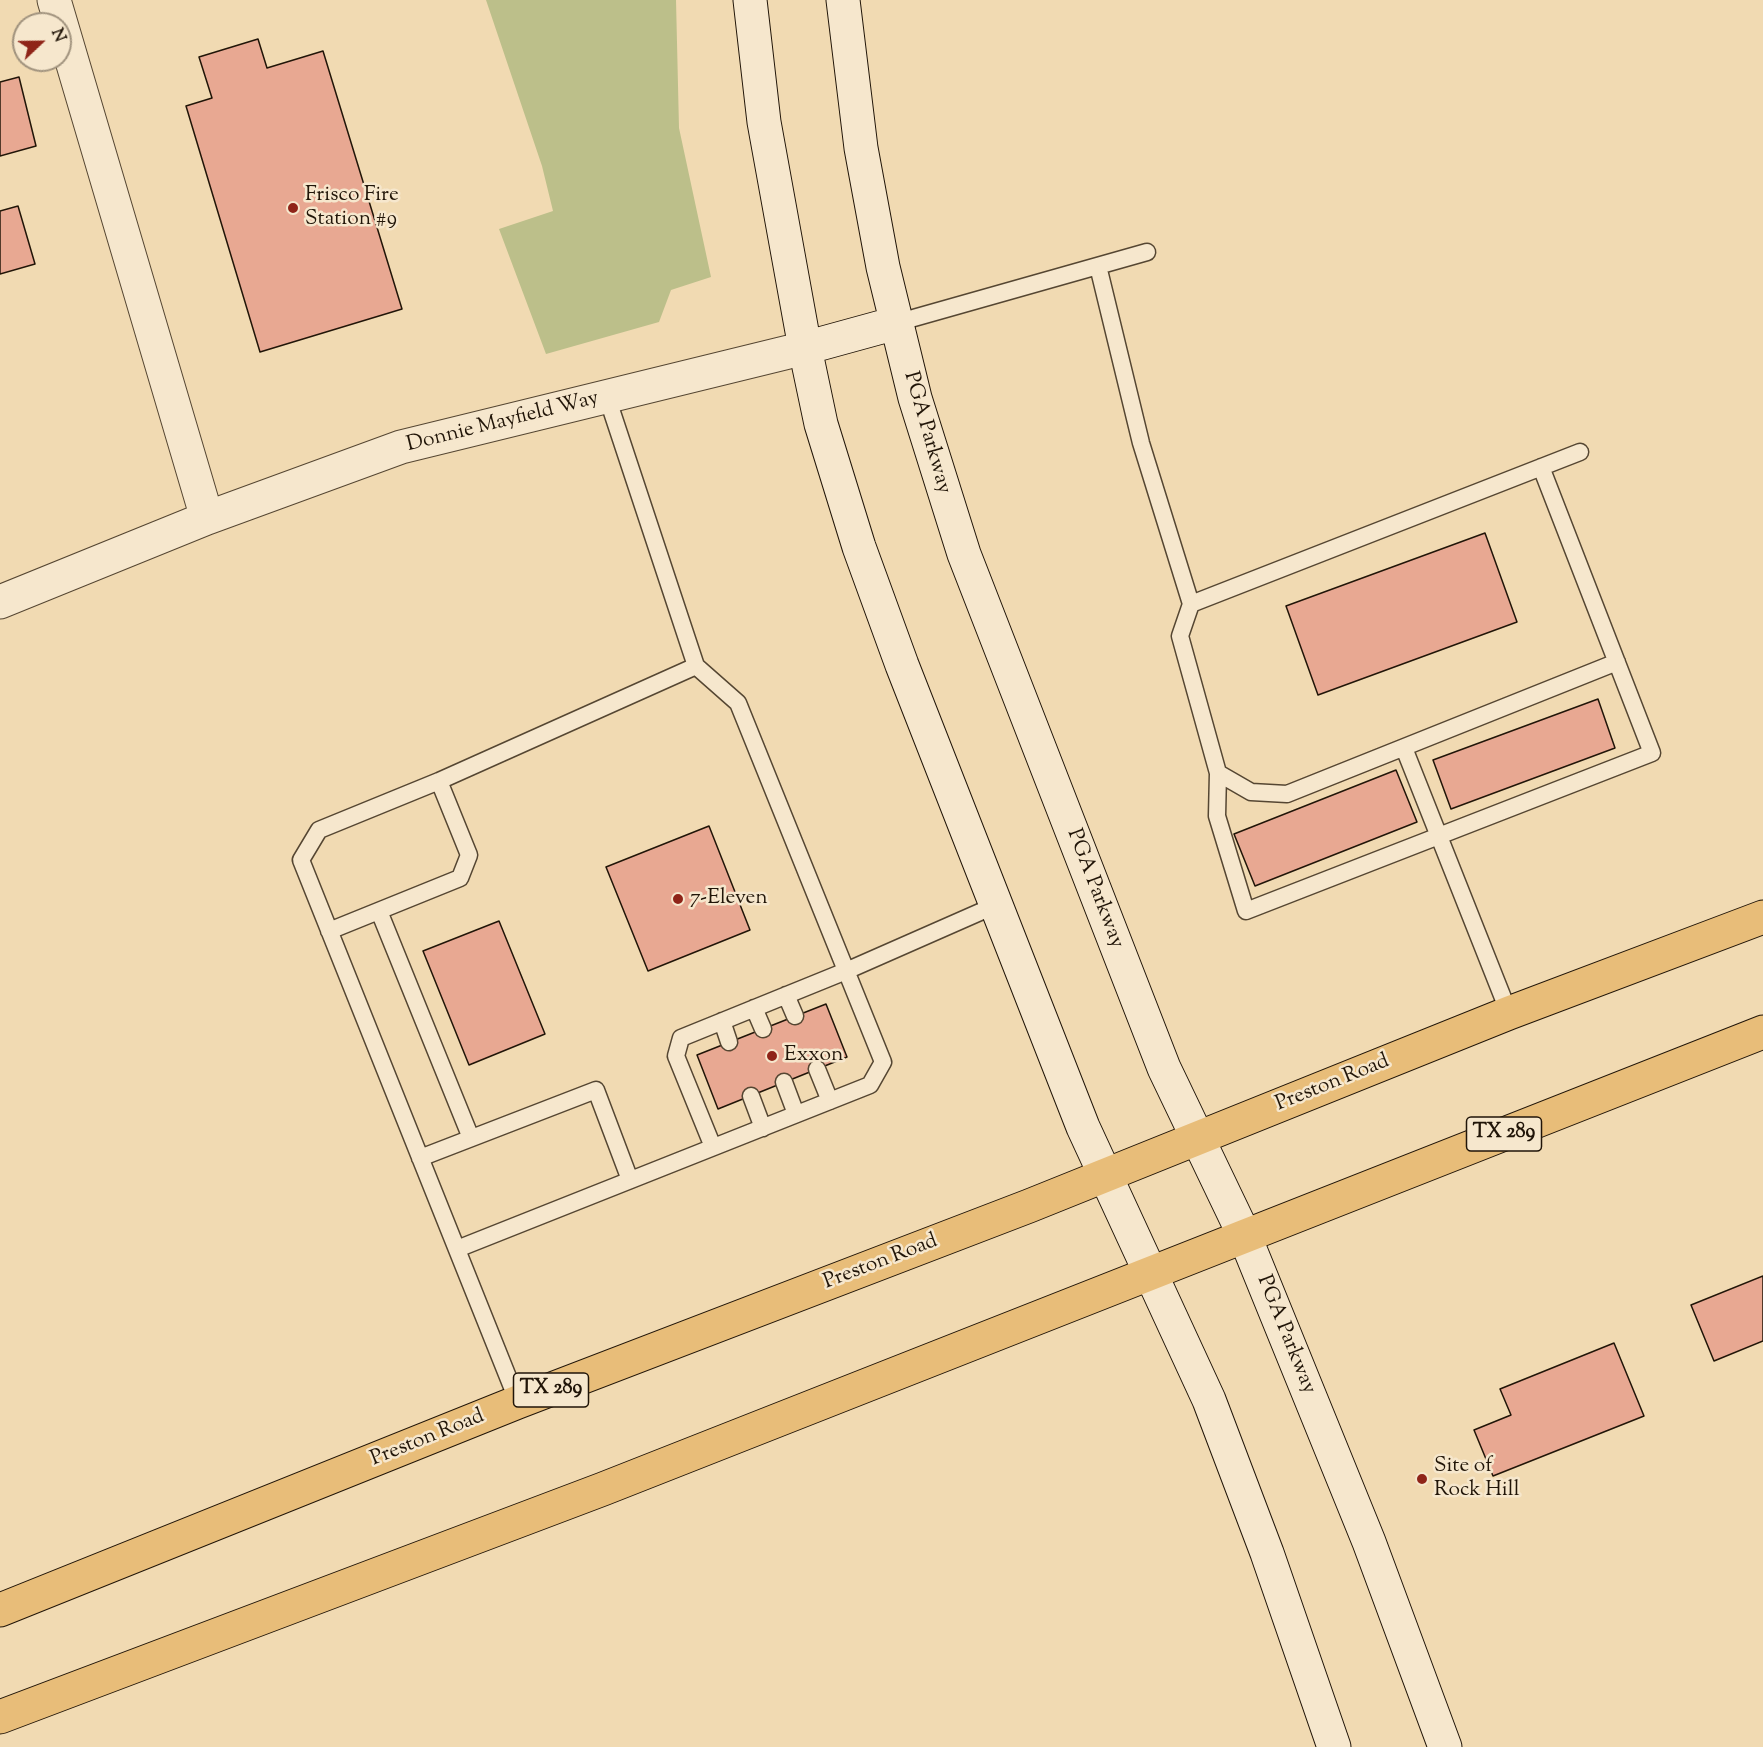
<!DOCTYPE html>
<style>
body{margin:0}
#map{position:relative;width:1763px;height:1747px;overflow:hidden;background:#f1dab2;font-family:"Sorts Mill Goudy",serif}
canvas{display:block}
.north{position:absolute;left:12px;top:12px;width:60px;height:60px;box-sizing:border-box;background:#f6e7cd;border:2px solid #a1937e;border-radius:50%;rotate:68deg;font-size:16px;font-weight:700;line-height:24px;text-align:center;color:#211508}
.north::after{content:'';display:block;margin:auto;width:21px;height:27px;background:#8f2418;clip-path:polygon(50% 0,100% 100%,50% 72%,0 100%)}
</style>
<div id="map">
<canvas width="1763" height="1747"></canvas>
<div class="north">N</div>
</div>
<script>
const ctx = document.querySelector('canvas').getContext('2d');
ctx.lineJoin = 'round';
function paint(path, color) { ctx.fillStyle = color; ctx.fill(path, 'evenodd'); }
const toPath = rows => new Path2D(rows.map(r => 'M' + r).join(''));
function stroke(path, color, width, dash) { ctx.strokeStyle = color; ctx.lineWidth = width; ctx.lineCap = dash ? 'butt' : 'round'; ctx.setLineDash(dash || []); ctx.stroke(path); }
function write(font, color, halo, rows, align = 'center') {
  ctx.font = font + ' "Sorts Mill Goudy",serif'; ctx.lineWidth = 5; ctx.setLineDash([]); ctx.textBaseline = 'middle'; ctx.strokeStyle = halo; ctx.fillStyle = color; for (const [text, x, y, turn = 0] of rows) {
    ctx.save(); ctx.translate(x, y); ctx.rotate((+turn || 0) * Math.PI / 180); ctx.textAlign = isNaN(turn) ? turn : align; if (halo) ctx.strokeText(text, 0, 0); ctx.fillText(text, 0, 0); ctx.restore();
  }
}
const green = toPath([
 [486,0,676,0,679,128,711,277,671,290,659,322,546,354,499,229,553,211,542,166]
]);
const building = toPath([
 [258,39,267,68,323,51,402,309,260,352,186,106,212,98,199,57,258,39],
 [19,77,36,146,0,156,0,82,19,77],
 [18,206,35,264,0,274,0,211,18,206],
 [1485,533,1517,622,1318,695,1286,606,1485,533],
 [1598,699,1615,748,1451,809,1433,760,1598,699],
 [1396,770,1417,822,1255,886,1234,834,1396,770],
 [709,826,750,930,648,971,606,867,709,826],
 [499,921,545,1034,469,1065,423,951,499,921],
 [826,1004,847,1057,718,1109,697,1055,826,1004],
 [1763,1276,1763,1341,1714,1361,1691,1305,1763,1276],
 [1614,1343,1644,1416,1493,1476,1474,1430,1511,1415,1500,1389,1614,1343]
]);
const lane = toPath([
 [1098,266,1141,443,1191,604,1180,636,1218,773,1251,792,1287,794,1617,662],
 [896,323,1147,252],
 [1191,604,1580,452],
 [1404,748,1509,1013],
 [1218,773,1217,816,1246,911,1652,753,1541,467],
 [379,911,471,1138],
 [329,931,460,878,469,855,439,781],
 [786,995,795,1016],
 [754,1008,763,1029],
 [722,1021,729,1042],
 [817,1069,830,1101],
 [784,1082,796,1114],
 [751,1096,763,1128],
 [713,1147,676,1056,681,1038,846,971,996,905],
 [420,1158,596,1090,630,1180],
 [457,1249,870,1085,883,1062,738,703,696,666],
 [518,1402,301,860,319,830,439,781,696,666,607,397]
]);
const street = toPath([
 [54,0,207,518],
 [0,602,207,518,401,447,805,348]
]);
const secondary = toPath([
 [750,0,764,122,805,348,821,424,859,547,902,665,1083,1127,1209,1400,1267,1553,1334,1747],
 [843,0,861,148,883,267,915,398,964,554,1164,1068,1245,1237,1369,1542,1445,1747],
 [805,348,896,323]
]);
const primary = toPath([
 [0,1610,518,1402,1029,1206,1509,1013,1763,917],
 [0,1717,603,1489,1763,1032]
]);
const markers = [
 [293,208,6,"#8f2418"],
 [678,899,6,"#8f2418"],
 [772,1056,6,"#8f2418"],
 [1422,1479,6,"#8f2418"]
];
const shields = [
 [1504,1134,75],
 [551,1390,75]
];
const shieldNames = [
 ["TX 289",1504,1134],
 ["TX 289",551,1390]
];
const poiNames = [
 ["Frisco Fire",305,196],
 ["Station #9",305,220],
 ["7-Eleven",690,899],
 ["Exxon",784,1056],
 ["Site of",1434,1467],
 ["Rock Hill",1434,1491]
];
const streetNames = [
 ["Donnie Mayfield Way",503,423,-14],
 ["PGA Parkway",926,433,74],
 ["PGA Parkway",1094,889,69],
 ["Preston Road",1333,1084,-22],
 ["Preston Road",881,1263,-21],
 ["PGA Parkway",1285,1335,68],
 ["Preston Road",428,1439,-22]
];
paint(green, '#bcbf8a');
paint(building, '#e8a892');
stroke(building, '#211508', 1.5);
stroke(lane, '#554632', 19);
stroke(street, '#554632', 35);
stroke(secondary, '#211508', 35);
stroke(primary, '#211508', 35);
stroke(lane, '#f6e7cd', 16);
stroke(street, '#f6e7cd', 33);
stroke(secondary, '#f6e7cd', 33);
stroke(primary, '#e8bd79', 33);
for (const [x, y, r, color] of markers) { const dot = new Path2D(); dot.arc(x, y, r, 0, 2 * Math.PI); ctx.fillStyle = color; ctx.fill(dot); stroke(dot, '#f6e7cd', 2); }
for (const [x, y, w] of shields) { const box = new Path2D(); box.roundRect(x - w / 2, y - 17, w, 34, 4.5); ctx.fillStyle = '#f6e7cd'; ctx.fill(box); stroke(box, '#211508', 1.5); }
write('bold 20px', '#211508', null, shieldNames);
write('21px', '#211508', '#f6e7cd', poiNames, 'left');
write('21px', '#211508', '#f6e7cd', streetNames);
</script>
